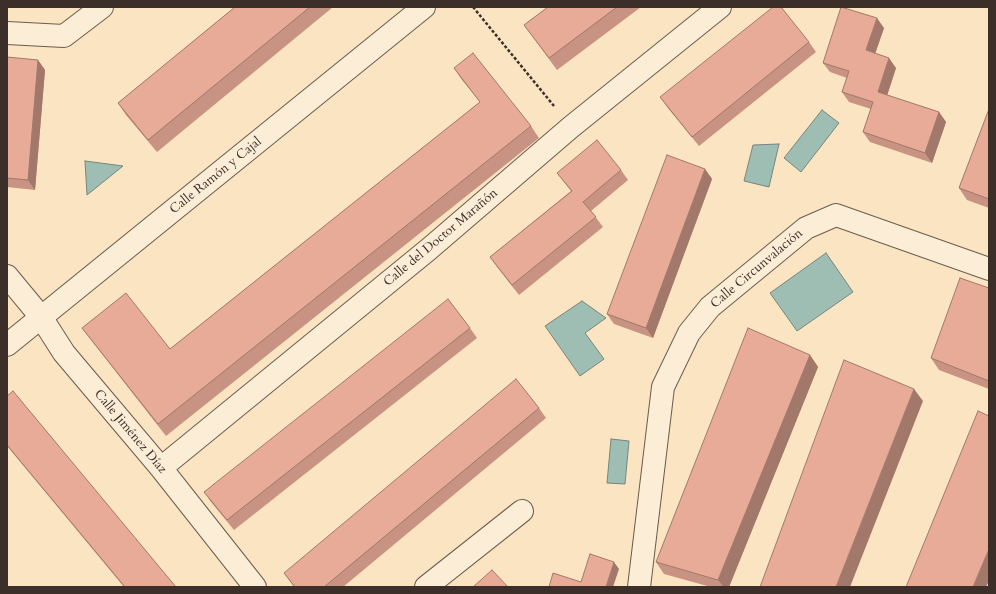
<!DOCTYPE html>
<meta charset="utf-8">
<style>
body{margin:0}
#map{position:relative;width:996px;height:594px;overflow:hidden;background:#fae4c1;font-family:Cardo,serif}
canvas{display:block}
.frame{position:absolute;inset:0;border:8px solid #3c2f29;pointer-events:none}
</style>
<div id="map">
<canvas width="996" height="594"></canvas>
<div class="frame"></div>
</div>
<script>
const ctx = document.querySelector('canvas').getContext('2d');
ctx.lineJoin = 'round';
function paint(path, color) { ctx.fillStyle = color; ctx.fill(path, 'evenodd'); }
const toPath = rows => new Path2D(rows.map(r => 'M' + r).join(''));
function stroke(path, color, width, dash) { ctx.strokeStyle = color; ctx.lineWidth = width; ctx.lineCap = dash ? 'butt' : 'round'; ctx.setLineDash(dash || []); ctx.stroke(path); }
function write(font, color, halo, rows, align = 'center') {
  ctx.font = font + ' Cardo,serif'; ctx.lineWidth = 3; ctx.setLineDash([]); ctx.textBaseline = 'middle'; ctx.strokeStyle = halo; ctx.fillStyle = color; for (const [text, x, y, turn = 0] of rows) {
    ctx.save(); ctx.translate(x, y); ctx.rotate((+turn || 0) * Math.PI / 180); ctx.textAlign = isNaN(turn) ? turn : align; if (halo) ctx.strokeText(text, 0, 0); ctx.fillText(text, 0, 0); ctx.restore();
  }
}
const water = toPath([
 [822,110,839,123,801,172,784,158,822,110],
 [779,144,769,187,744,181,753,145,779,144],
 [85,161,123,166,87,195,85,161],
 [826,253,853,292,797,331,770,293,826,253],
 [582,301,606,318,585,333,604,359,580,376,545,326,582,301],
 [611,439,629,441,625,484,607,483,611,439]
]);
const path = toPath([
 [473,7,554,106]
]);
const minor = toPath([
 [7,33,64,36,102,7],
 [7,276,41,317,64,353,161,468,255,587],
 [161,468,429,249,571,127,720,7],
 [426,587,522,511],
 [639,587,663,387,689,333,710,307,806,228,836,215,989,269]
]);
const tertiary = toPath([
 [7,345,424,7]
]);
const wall = toPath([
 [235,7,333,7,157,152,126,115,118,103],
 [548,7,641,7,557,70,524,25],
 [884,28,875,53,896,68,887,95,939,112,946,122,932,163,870,142,863,132,871,109,849,102,842,92,847,78,830,72,823,63],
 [809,42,816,52,699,146,667,107,660,97],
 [7,57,38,60,45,70,35,190,7,187],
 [454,68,531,126,539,138,166,436,91,340,82,328,170,349,480,102,462,80],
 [989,109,989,208,967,200,959,188],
 [705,169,712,179,653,338,614,324,607,314],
 [621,170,628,180,591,211,603,227,519,295,497,267,490,257,571,191,557,173],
 [989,288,989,389,939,370,931,358],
 [470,328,477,338,234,530,211,502,204,492],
 [810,355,818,367,729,587,711,587,664,574,656,562],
 [7,396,176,587,124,587,7,446],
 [539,408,546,418,343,587,294,587,284,573]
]);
const shadedWall = toPath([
 [877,18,884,28,873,60,866,50],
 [889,58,896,68,885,102,878,92],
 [38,60,45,70,35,190,28,180],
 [939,112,946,122,932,163,925,153],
 [705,169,712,179,653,338,646,328],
 [810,355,818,367,729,587,724,587,718,580],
 [914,389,923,401,850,587,836,587],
 [989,549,989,581,986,587,973,587],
 [614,562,619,569,613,587,606,587]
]);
const building = toPath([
 [235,7,310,7,148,140,118,103,235,7],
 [548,7,617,7,549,58,524,25,548,7],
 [773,7,781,7,809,42,692,137,660,97,773,7],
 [841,7,877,18,866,50,889,58,878,92,939,112,925,153,863,132,873,102,842,92,849,71,823,63,841,7],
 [473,53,531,126,158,424,82,328,126,293,170,349,480,102,454,68,473,53],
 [7,57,38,60,28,180,7,178,7,57],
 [989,109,989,199,959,188,989,109],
 [597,140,621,170,583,202,596,217,512,285,490,257,572,191,557,173,597,140],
 [667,155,705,169,646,328,607,314,667,155],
 [960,278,989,288,989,381,931,358,960,278],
 [448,299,470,328,227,520,204,492,448,299],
 [748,328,810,355,718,580,656,562,748,328],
 [844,360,914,389,836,587,760,587,844,360],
 [516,379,539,408,324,587,295,587,284,573,516,379],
 [13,391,176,587,125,587,7,445,7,396,13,391],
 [978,411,989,416,989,549,973,587,906,587,978,411],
 [590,554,614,562,606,587,549,587,553,573,581,582,590,554],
 [492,570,508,587,473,587,492,570]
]);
const streetNames = [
 ["Calle Ramón y Cajal",216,176,-39],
 ["Calle del Doctor Marañón",441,238,-40],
 ["Calle Circunvalación",757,269,-40],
 ["Calle Jiménez Díaz",130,432,50]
];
paint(water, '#9ebeb4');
stroke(water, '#77857c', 1);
stroke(minor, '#6c5c4f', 24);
stroke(tertiary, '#6c5c4f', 24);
stroke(path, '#3c2f29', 2.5, [3, 2]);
stroke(minor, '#fcedd7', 22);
stroke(tertiary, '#fcedd7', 22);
paint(wall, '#c89382');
paint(shadedWall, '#a2786a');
paint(building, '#e8ab97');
stroke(building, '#a2786a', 1);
write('13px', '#3c2f29', '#fcedd7', streetNames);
</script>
